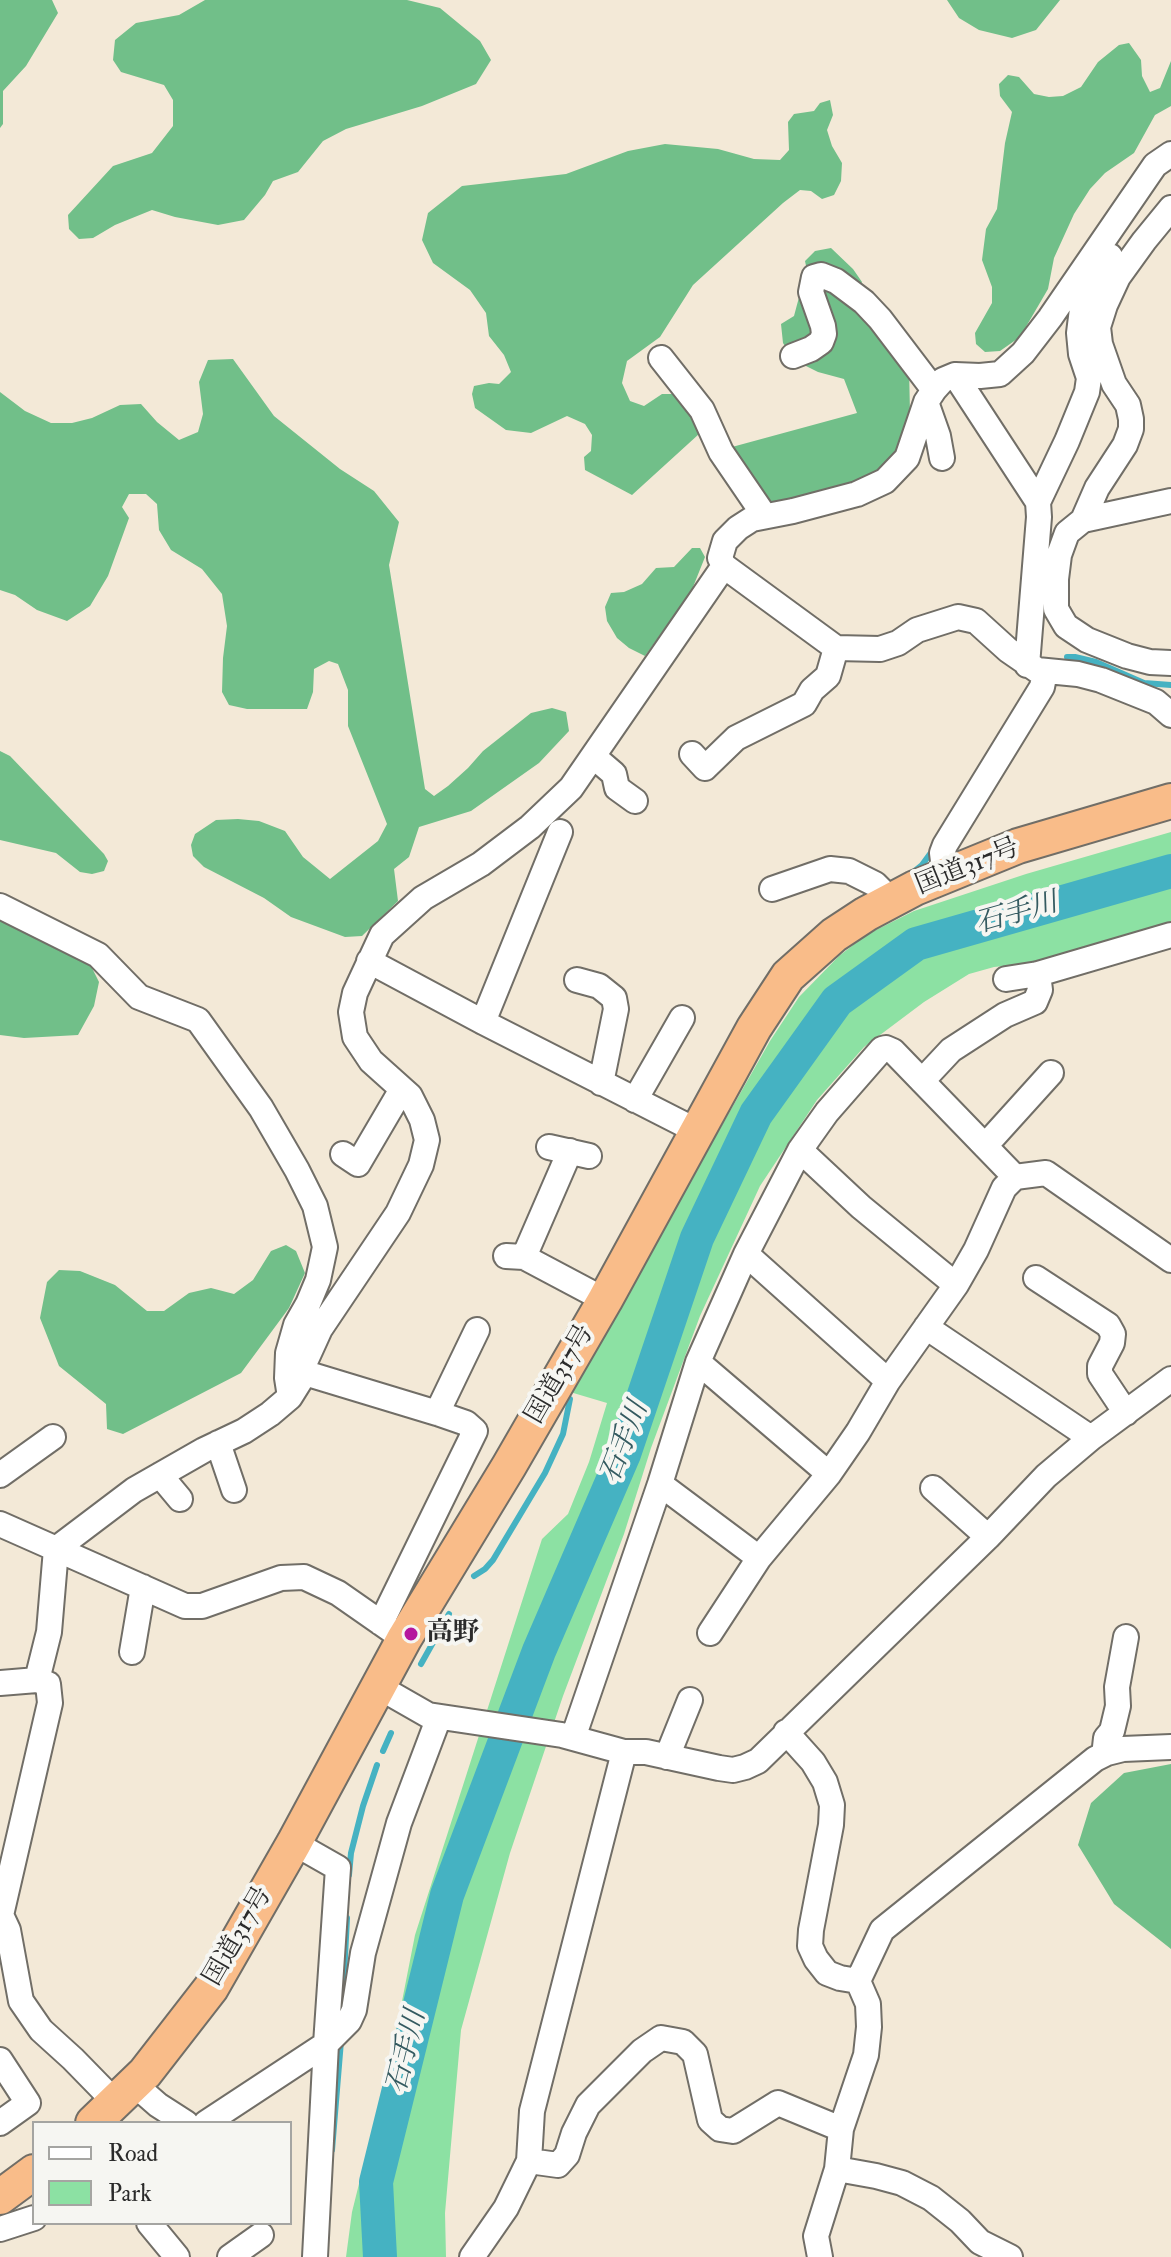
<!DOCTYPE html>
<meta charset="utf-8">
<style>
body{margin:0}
#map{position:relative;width:1171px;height:2257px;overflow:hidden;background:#f3e9d7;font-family:"IM FELL Double Pica",serif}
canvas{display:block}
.legend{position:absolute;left:32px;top:2121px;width:260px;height:104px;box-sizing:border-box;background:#f6f6f2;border:2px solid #a5a5a2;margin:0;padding:10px 14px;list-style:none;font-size:24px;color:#2b2b2b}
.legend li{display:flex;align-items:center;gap:16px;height:40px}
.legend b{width:40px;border:2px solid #a5a5a2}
</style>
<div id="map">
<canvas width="1171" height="2257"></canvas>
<ul class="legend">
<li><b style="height:10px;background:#fff"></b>Road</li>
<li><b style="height:22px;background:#8ce1a3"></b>Park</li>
</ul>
</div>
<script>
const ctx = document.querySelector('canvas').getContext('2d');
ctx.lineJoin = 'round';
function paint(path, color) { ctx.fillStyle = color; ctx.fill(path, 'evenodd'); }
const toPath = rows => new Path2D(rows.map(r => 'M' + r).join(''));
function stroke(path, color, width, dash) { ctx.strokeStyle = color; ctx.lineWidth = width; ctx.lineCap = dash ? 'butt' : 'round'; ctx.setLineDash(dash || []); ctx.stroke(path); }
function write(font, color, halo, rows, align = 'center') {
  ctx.font = font + ' "IM FELL Double Pica","Noto Serif JP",serif'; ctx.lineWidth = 8; ctx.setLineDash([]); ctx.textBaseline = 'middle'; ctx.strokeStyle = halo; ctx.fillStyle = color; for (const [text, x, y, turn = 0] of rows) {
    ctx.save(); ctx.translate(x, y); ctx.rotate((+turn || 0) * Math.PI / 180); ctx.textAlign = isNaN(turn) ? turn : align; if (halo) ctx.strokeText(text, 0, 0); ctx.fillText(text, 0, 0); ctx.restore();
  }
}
const green = toPath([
 [1171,832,1171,923,1059,957,1023,964,994,967,969,974,924,1002,864,1047,817,1100,760,1186,700,1316,651,1448,624,1534,563,1696,510,1853,461,2030,445,2213,446,2257,346,2257,352,2212,393,2047,415,1935,542,1539,568,1514,589,1462,607,1403,570,1392,770,1041,799,997,839,956,866,935,914,911,1026,874]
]);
const forest = toPath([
 [0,0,52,0,58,13,26,66,3,91,3,124,0,128],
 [205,0,407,0,440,8,480,41,491,60,476,84,422,106,346,129,323,141,298,172,273,181,265,195,244,220,218,225,175,217,152,210,115,225,93,238,79,239,69,229,68,215,113,166,152,153,173,126,173,100,164,85,121,72,113,60,115,40,136,23,179,15],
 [947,0,1060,0,1036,30,1012,38,979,30,959,18],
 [1129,43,1141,60,1142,76,1150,92,1160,88,1171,61,1171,106,1155,115,1134,153,1105,173,1090,189,1074,214,1054,258,1048,289,1020,337,1000,351,985,352,976,344,975,333,992,303,992,287,982,260,986,229,997,209,1005,143,1012,112,1000,96,999,84,1008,75,1019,77,1034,94,1049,97,1063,96,1081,87,1098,62,1119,45],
 [830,100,833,115,827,130,832,146,842,163,841,181,834,195,822,199,811,191,800,190,783,203,693,285,660,337,627,361,622,383,630,401,644,406,662,394,685,394,699,434,632,495,585,470,584,457,591,451,592,435,585,424,567,416,531,433,506,430,475,408,472,394,474,386,489,383,499,384,511,372,504,355,489,336,486,313,470,290,433,263,422,240,428,213,462,186,566,174,628,151,665,144,718,149,754,159,780,160,789,150,788,122,794,114,814,111,820,103],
 [831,248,853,269,862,282,857,294,909,367,910,413,895,457,875,476,836,491,767,504,732,447,857,413,844,379,818,372,794,360,783,343,781,324,794,316,802,286,808,275,805,261,815,251],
 [233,359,274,416,340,469,374,491,399,522,389,565,425,789,434,796,448,786,468,768,483,751,531,713,552,708,566,712,569,731,539,763,471,811,419,827,409,857,394,869,398,901,362,936,345,937,291,917,264,898,204,867,193,856,191,845,195,834,216,820,238,819,259,821,285,831,303,857,330,879,378,841,387,824,348,726,348,690,338,664,329,661,314,669,313,692,307,709,247,709,229,705,222,692,223,658,227,626,222,594,202,569,171,550,159,530,157,504,146,494,129,494,122,507,129,518,108,576,90,606,67,621,37,610,15,595,0,590,0,392,25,411,51,423,72,423,92,418,120,405,141,404,157,422,179,440,198,432,203,414,199,382,208,360],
 [692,548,700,548,705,557,691,592,645,656,629,648,617,638,607,621,605,607,611,593,624,592,642,584,656,568,674,567],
 [0,751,10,756,104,854,108,861,104,871,92,874,80,872,56,853,0,840],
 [0,918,30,932,91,966,99,982,94,1006,78,1035,24,1038,0,1035],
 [286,1245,296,1251,305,1273,289,1308,241,1373,123,1434,107,1429,106,1404,59,1366,40,1318,47,1282,59,1270,80,1271,115,1285,147,1311,164,1311,189,1293,211,1288,234,1294,253,1280,271,1251],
 [1171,1764,1171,1949,1114,1904,1078,1845,1091,1803,1124,1773]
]);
const stream = toPath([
 [1067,657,1075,657,1096,662,1144,683,1171,685],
 [912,873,922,865,930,854],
 [474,1576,485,1569,493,1560,545,1473,563,1434,570,1399],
 [421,1664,449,1614],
 [383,1751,391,1733],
 [349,1875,351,1853,363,1806,377,1765],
 [342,2014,347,1918],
 [332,2150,341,2041]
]);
const river = toPath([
 [380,2257,376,2182,447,1895,539,1651,624,1454,697,1238,756,1114,837,1001,916,944,1171,871]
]);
const minor = toPath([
 [1171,154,1155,165,1050,318,1023,353,1000,374,980,376,955,375,943,380,934,390,926,402,907,458,885,481,857,494,793,511,752,519,738,528,725,541,720,558,724,566,836,648,880,649,898,643,917,630,958,617,976,621,1008,650,1037,670,1078,674,1101,680,1156,702,1171,715],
 [793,356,811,349,821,342,824,334,823,326,811,292,814,277,821,275,836,281,864,302,880,319,934,390],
 [661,358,702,410,721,452,764,515],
 [955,375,1038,502,1039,517,1027,665],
 [926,402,938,436,942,458],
 [1171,501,1083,520,1067,533,1059,555,1056,579,1056,609,1066,626,1087,640,1127,656,1150,662,1171,663],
 [1038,502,1067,441,1087,392,1089,378,1081,354,1079,333,1082,309,1110,256],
 [1083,520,1097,488,1125,445,1131,429,1131,419,1128,405,1114,384,1100,344,1098,327,1105,305,1118,277,1144,241,1171,208],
 [692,754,705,768,736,738,804,704,812,690,828,676,836,648],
 [593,756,614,774,617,788,635,801],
 [948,874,943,861,942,853,945,845,1042,687,1045,672],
 [772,889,830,869,849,871,875,884,891,900],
 [0,906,98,955,139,997,198,1020,261,1108,297,1170,315,1206,325,1247,318,1280,308,1304,296,1325,288,1353,287,1378,290,1397],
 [369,961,483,1022,697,1131],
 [1006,979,1038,974,1171,935],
 [577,980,599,986,614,998,616,1009,601,1083],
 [483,1022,560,832],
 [922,1081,951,1050,1005,1015,1035,1002,1040,990,1038,974],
 [635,1100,682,1018],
 [985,1146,1051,1073],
 [549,1147,589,1156],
 [800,1150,861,1207,956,1285],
 [343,1154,358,1164,402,1089],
 [746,1254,888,1381],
 [506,1256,524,1257,605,1300],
 [524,1257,570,1151],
 [1036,1278,1108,1325,1113,1334,1112,1343,1100,1366,1100,1374,1126,1413],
 [926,1327,1091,1438],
 [698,1362,829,1474],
 [305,1373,437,1413,466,1423,475,1431,381,1623],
 [437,1413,477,1330],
 [218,1443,234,1490],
 [0,1475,53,1437],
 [160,1475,180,1499],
 [660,1484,759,1558],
 [933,1488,988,1537],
 [0,1524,185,1606,202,1606,281,1578,304,1577,338,1593,404,1639],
 [710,1633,759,1558,829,1474,858,1432,888,1381,956,1285,976,1250,1004,1188,1015,1177,1046,1173,1171,1260],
 [132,1652,143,1587],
 [0,1683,37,1680],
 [379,1687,428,1715,562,1735,624,1752,646,1752,719,1768,733,1770,745,1767,758,1761,988,1537,1046,1476,1091,1438,1171,1379],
 [786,1732,813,1762,825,1782,832,1805,831,1825,811,1930,810,1946,816,1959,827,1973,840,1978,858,1981],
 [573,1738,660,1484,698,1362,746,1254,800,1150,827,1112,882,1049,886,1048,893,1051,1015,1177],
 [1107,1753,1105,1747,1106,1738,1112,1731,1118,1706,1117,1687,1126,1637],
 [667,1757,690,1700],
 [294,1843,338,1868,326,2044,315,2257],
 [0,2060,28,2103,0,2123],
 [134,2084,158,2105,186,2123],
 [115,2102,73,2059,41,2030,21,2001,8,1930,1,1915,50,1703,48,1684,37,1680,49,1632,56,1549,134,1490,204,1450,244,1431,270,1414,290,1397,305,1373,305,1362,320,1329,398,1213,421,1165,427,1140,422,1120,410,1096,371,1061,355,1037,351,1012,355,993,382,935,423,898,481,864,530,827,571,788,724,566],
 [206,2123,326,2044,349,2021,354,2010,363,1953,399,1823,439,1717],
 [529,2161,558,2165,567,2155,574,2133,588,2105,642,2051,661,2038,683,2042,695,2054,710,2120,720,2129,733,2131,778,2103,841,2129],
 [837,2169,876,2176,902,2183,931,2198,960,2221,980,2242,1010,2257],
 [149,2223,177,2257],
 [0,2229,34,2218],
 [230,2257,261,2235],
 [472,2257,506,2208,529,2161,532,2111,624,1752],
 [820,2257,816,2236,837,2169,841,2129,866,2055,869,2027,868,2004,858,1981,882,1930,1095,1759,1107,1753,1123,1749,1171,1747]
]);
const highway = toPath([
 [93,2123,145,2073,211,1988,294,1843,404,1639,509,1466,605,1300,754,1028,788,976,834,935,866,914,915,888,1018,846,1171,801],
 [0,2197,34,2172]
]);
const markers = [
 [411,1634,8,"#b5179e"]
];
const streetNames = [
 ["国道317号",968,868,-22],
 ["国道317号",561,1375,-60],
 ["国道317号",239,1937,-60]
];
const poiNames = [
 ["高野",427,1634]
];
const waterNames = [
 ["石手川",1017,915,-16],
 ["石手川",626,1443,-69],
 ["石手川",408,2052,-76]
];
paint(green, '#8ce1a3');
paint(forest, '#71bf89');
stroke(stream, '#45b2c2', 6);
stroke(river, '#45b2c2', 34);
stroke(minor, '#716e67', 28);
stroke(highway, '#716e67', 38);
stroke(minor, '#fff', 24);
stroke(highway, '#f9bc89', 34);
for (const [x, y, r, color] of markers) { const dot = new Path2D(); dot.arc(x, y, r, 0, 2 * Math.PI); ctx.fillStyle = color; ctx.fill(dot); stroke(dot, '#f6f6f2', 3); }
write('26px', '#2b2b2b', '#f6f6f2', streetNames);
write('bold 26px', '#2b2b2b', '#f6f6f2', poiNames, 'left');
write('italic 28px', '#345a60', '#f6f6f2', waterNames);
</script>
